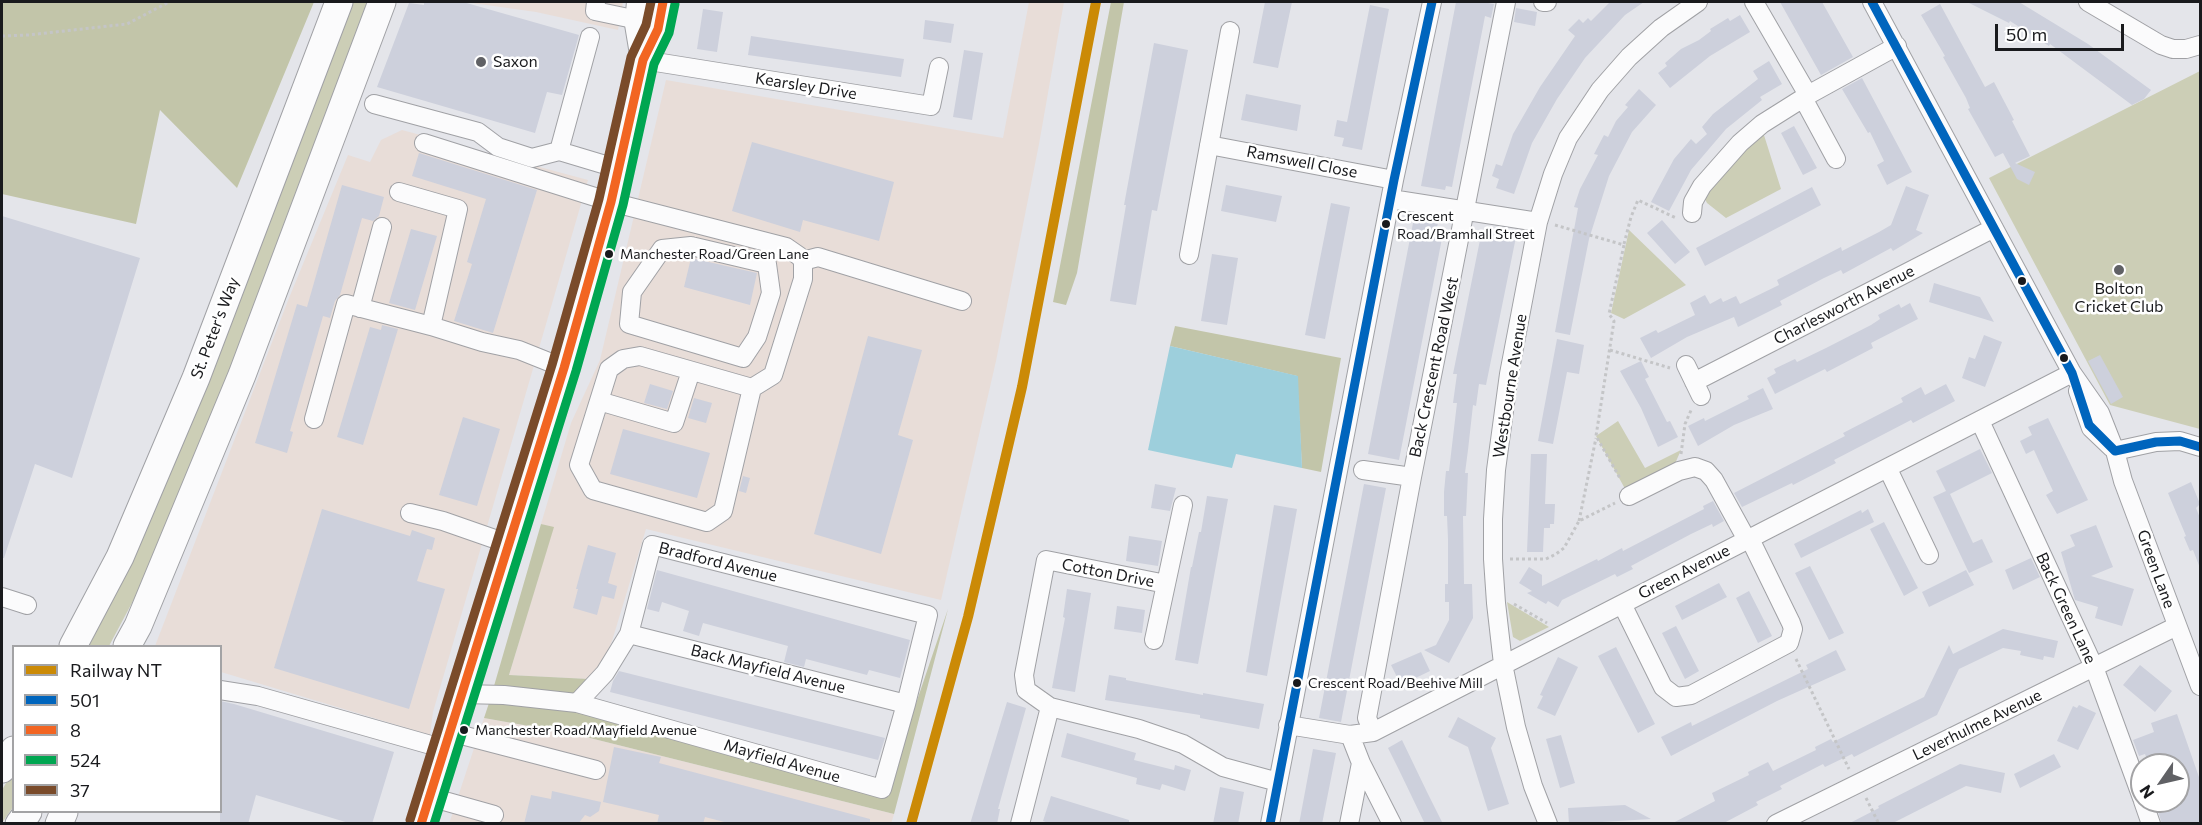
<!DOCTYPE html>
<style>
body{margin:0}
#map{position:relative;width:2202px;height:825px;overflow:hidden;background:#e4e5ea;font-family:Commissioner,sans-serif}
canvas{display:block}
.frame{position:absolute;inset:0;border:3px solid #191a1d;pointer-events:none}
.legend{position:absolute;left:12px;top:645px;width:210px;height:168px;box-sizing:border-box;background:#fff;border:2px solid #a3a3a5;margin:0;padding:8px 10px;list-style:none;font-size:18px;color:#191a1d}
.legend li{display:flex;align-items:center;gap:12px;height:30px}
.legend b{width:30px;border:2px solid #a3a3a5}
.north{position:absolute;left:2130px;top:753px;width:60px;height:60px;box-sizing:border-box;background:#fff;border:2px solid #a3a3a5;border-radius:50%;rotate:236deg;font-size:16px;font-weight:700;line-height:24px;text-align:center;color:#191a1d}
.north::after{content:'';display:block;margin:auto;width:21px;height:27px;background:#606165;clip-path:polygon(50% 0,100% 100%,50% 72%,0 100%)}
.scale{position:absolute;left:1995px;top:24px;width:129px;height:27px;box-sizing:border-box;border:3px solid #191a1d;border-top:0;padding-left:8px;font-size:18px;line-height:21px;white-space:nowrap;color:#191a1d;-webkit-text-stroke:4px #fff;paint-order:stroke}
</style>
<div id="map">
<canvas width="2202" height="825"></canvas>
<div class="frame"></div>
<ul class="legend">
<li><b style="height:8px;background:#cb8a06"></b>Railway NT</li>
<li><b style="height:8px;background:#0065bd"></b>501</li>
<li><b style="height:8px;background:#f26522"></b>8</li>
<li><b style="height:8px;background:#00a651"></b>524</li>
<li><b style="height:8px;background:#7a4b2a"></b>37</li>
</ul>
<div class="north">N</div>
<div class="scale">50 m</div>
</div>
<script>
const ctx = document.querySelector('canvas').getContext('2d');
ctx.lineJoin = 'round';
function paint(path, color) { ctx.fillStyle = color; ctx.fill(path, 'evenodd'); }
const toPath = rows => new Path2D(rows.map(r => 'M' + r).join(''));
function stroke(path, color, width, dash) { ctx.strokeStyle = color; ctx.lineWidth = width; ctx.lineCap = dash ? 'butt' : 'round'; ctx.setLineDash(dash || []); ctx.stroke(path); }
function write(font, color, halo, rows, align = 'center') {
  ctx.font = font + ' Commissioner,sans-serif'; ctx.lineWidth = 5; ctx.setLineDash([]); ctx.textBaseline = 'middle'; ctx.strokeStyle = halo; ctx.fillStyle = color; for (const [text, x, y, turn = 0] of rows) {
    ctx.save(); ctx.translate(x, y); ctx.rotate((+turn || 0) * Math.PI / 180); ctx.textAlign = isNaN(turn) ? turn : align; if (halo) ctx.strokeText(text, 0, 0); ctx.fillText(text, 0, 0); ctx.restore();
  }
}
const commercial = toPath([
 [465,2,623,2,618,30,536,12],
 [1029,2,1064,2,1039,144,996,361,941,600,646,529,612,641,601,666,589,679,509,675,553,528,541,524,571,423,600,360,666,80,1003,138],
 [402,130,588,180,433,712,430,735,221,672,220,646,155,646,289,298,348,155,370,162,381,140],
 [484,718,574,734,894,814,891,824,449,824]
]);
const green = toPath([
 [350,2,372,2,223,386,141,586,109,646,87,646],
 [2200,71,2200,429,2110,405,1989,178],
 [1763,132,1781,189,1726,218,1707,203,1704,197,1705,190],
 [1629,230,1686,285,1624,319,1611,313],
 [1618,421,1645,468,1681,450,1670,475,1629,496,1596,436],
 [1507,602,1549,627,1520,641,1513,637],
 [13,771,13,807,2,823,2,790]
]);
const forest = toPath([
 [2,2,314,2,237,188,160,110,136,224,2,194],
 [1111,2,1124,2,1077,273,1066,305,1053,302],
 [1175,326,1341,358,1321,472,1302,468,1297,376,1170,346],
 [541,524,554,527,509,675,589,679,574,696,494,686],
 [948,609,894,814,574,734,484,718,490,700,574,710,885,795]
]);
const water = toPath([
 [1170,346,1298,376,1302,468,1236,454,1232,468,1148,450]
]);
const building = toPath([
 [424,2,463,2,579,35,562,95,547,92,535,133,377,87,409,3,424,5],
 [1265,2,1292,2,1278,68,1253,63],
 [1456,2,1482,2,1494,4,1491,18,1485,16,1452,187,1446,186,1445,190,1421,186],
 [1610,2,1644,2,1625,15,1585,58,1557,99,1532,143,1514,194,1496,188,1499,179,1492,176,1496,164,1502,166,1513,134,1540,87,1575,36,1568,30,1579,19,1583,23,1588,18,1591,21],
 [1780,2,1822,2,1853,57,1821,75],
 [1967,2,2019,2,2088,44,2151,90,2144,99,2132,105,2050,44,2049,46,2010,21,2009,23],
 [1940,4,1985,87,1994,82,2014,120,2012,121,2030,156,2015,163,2035,172,2029,185,2017,179,2003,153,1995,157,1968,109,1970,108,1966,98,1943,57,1945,56,1921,15],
 [1370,5,1389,9,1362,150,1342,146,1344,138,1334,136,1337,120,1347,122],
 [1516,8,1537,12,1535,26,1514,22],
 [703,9,723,12,717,52,697,49],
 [1740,15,1750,32,1710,56,1670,88,1658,73,1667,66,1665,63,1681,49,1699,40,1711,31,1710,29,1728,18,1730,21],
 [925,20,954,24,951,43,923,39],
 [751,36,904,59,901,77,748,55],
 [1154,43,1188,50,1157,211,1152,210,1136,305,1110,301,1126,205,1124,205],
 [964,50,983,53,972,120,953,117],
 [1769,61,1782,84,1760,97,1762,100,1726,129,1691,170,1669,211,1651,202,1674,159,1691,139,1696,144,1707,134,1702,127,1713,114,1758,79,1753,71],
 [1862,78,1912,172,1887,185,1877,165,1884,161,1870,132,1868,133,1842,89],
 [1639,89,1656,105,1632,132,1609,176,1589,239,1570,335,1555,332,1578,208,1574,207,1580,189,1598,155,1594,154,1604,135,1608,137,1616,121,1628,107,1625,105],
 [1246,94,1301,105,1297,131,1241,120],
 [1794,126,1817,168,1803,175,1781,133],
 [752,142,894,182,879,241,803,220,800,232,732,211],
 [419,153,537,190,493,333,454,321,472,264,467,262,486,199,412,176],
 [342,185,384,197,379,216,373,221,362,218,340,295,335,301,330,318,323,316,290,431,293,432,287,453,255,443,297,304,307,307],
 [1226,185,1282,196,1276,222,1221,211],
 [1906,186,1929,195,1916,230,1923,233,1893,251,1891,248,1843,274,1841,270,1824,278,1780,301,1782,305,1738,327,1734,317,1687,337,1651,358,1640,338,1656,330,1658,333,1695,315,1690,303,1705,295,1710,304,1721,298,1723,302,1736,296,1740,304,1779,285,1777,280,1841,247,1842,251,1879,232,1891,225],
 [1812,187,1821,205,1705,266,1696,248],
 [1331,203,1350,207,1325,339,1305,335],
 [2,216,140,258,72,478,35,464,4,558,2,558],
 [1414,218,1438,223,1437,227,1444,228,1399,460,1368,454],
 [1662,220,1690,252,1675,264,1647,233],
 [1495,227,1517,232,1486,385,1479,384,1476,406,1473,405,1468,450,1465,473,1468,473,1466,516,1463,516,1464,584,1472,584,1473,618,1449,663,1424,650,1436,645,1449,620,1449,602,1445,602,1445,584,1448,584,1448,539,1447,516,1444,516,1444,492,1446,471,1449,471,1457,403,1453,403,1457,374,1453,374,1482,230,1494,232],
 [411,229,437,236,415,310,389,303],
 [1212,254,1238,258,1227,325,1201,321],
 [691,258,757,273,750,305,684,287],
 [1934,283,1980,297,1994,322,1929,302],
 [1910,303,1918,319,1871,343,1873,348,1827,372,1825,369,1775,394,1767,378,1776,373,1774,369,1795,359,1797,362,1826,348,1871,325,1880,319,1878,315,1899,304,1901,308],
 [382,325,398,329,363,445,337,437,370,327,381,330],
 [1984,335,2002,342,1985,387,1962,378,1969,357,1975,359],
 [868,336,922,350,898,435,913,440,881,554,814,534],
 [1557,339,1584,345,1579,374,1567,372,1553,444,1538,441],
 [2100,355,2123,397,2111,404,2088,361],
 [1641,361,1649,377,1645,379,1667,422,1670,421,1678,437,1658,447,1641,408,1620,371],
 [650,384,673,391,667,409,644,403],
 [1946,384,1955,401,1913,423,1911,420,1834,460,1836,463,1793,485,1792,483,1742,507,1734,493,1845,436,1843,433,1903,402,1901,398,1921,387,1925,395],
 [1763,388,1773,409,1734,425,1698,446,1688,426,1704,418,1705,421,1749,399,1747,396],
 [694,398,712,403,706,423,688,418],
 [463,417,500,429,477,506,439,495],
 [2048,418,2088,500,2057,514,2046,495,2053,491,2039,461,2034,450,2026,454,2020,441,2032,435,2028,427],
 [623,429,710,453,697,498,610,474],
 [1980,449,1992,473,1950,494,1973,543,1982,539,1993,562,1969,573,1933,497,1946,491,1936,471],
 [1531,454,1547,454,1545,504,1555,504,1554,524,1550,524,1550,528,1544,528,1543,552,1527,552],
 [743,476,750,478,746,493,739,491],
 [2191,482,2200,504,2196,508,2200,518,2200,568,2193,550,2190,551,2184,537,2186,536,2168,493],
 [1155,484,1176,488,1170,511,1151,508],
 [1364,484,1386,488,1341,722,1319,718],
 [1207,496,1228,499,1198,664,1175,660,1191,567,1192,567,1199,532,1201,532],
 [1713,501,1724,521,1713,527,1712,524,1691,534,1631,566,1633,569,1617,577,1615,574,1562,600,1558,607,1548,601,1546,604,1527,593,1532,591,1519,583,1529,567,1542,575,1542,586,1597,559,1598,561,1622,548,1623,551,1704,509,1703,506],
 [1274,505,1297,509,1267,676,1246,672],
 [322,509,410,536,412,530,435,538,432,550,427,549,417,581,445,589,409,709,274,668],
 [1868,509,1874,522,1801,558,1794,544,1861,510,1862,513],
 [1884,522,1918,588,1904,596,1870,529],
 [2096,525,2113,567,2091,576,2134,589,2122,626,2095,618,2098,607,2075,600,2061,552,2075,546,2070,535],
 [1129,536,1162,541,1158,566,1126,561],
 [588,545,616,553,608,583,617,586,614,599,602,596,597,615,573,608,578,589,576,589],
 [2031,558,2040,577,2013,590,2005,570],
 [1810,566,1844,633,1829,640,1795,573],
 [657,570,910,640,900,678,869,670,867,675,806,659,804,667,784,662,788,646,703,623,699,636,683,631,689,611,662,602,659,612,647,609],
 [1966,570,1974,585,1929,607,1922,592],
 [1719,583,1727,597,1682,620,1675,606],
 [1067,589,1091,593,1075,692,1052,688,1065,618,1063,617],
 [1749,591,1772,636,1758,643,1736,598],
 [1117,606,1145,610,1142,633,1114,629],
 [1676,626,1699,671,1685,679,1662,633],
 [2003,629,2058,641,2054,658,2044,656,2043,660,2020,655,2021,651,2003,648,1959,669,1937,715,1854,757,1852,754,1825,767,1823,764,1780,786,1782,789,1756,802,1758,805,1722,824,1671,824,1715,801,1712,793,1749,775,1748,772,1768,762,1773,771,1816,750,1815,747,1831,739,1833,742,1924,697,1949,645,1953,654],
 [1616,647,1655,724,1638,733,1598,656],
 [1836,650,1846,670,1777,701,1671,756,1661,737,1691,722,1692,726,1808,669,1806,665],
 [1421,652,1430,671,1401,685,1391,665],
 [1558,657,1578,667,1555,716,1537,708,1543,696,1540,695],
 [2140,665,2172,691,2155,712,2123,685],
 [619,671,885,738,878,760,610,692,613,681],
 [1109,675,1126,678,1126,680,1203,695,1203,693,1264,704,1259,729,1200,718,1200,715,1105,700],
 [220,701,234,704,394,752,372,824,352,824,256,795,248,824,220,824],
 [1007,702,1026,708,998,809,1000,809,997,824,970,824],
 [2079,705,2096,713,2078,750,2057,741,2073,706,2077,708],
 [2177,714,2200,780,2200,824,2162,824,2155,801,2178,801,2178,765,2149,765,2145,754,2139,756,2133,740,2154,732,2151,723],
 [1458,717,1496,738,1491,748,1509,804,1488,811,1468,747,1448,737],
 [1067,733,1136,753,1134,760,1174,770,1175,765,1191,770,1185,791,1162,784,1160,790,1136,784,1137,778,1061,757],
 [1561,735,1575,783,1560,788,1546,739],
 [1402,740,1427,792,1443,824,1425,824,1399,770,1388,748],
 [614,747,661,757,659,763,870,819,870,824,732,824,705,817,703,824,657,824,659,815,603,802],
 [1313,749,1336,753,1322,824,1299,824],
 [2054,754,2061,767,2020,788,2014,774],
 [1960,764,2005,773,2001,793,1966,786,1891,824,1848,824,1879,808,1878,806],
 [1220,787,1244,792,1238,824,1213,824],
 [552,791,601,802,599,811,590,817,585,815,578,824,524,824,531,795,551,799],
 [1051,796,1129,820,1129,824,1051,824,1043,821],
 [1625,805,1651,819,1569,824,1568,808]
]);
const path = toPath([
 [2,36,28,35,127,24,169,2],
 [1555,225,1624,245,1609,314,1614,321,1596,436,1621,480],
 [1624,244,1631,217,1638,200,1676,218],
 [1610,350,1670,368],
 [1681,454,1685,424,1692,408],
 [1579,521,1596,438],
 [1510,559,1546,559,1556,554,1564,548,1579,521,1615,503],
 [1514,604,1547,623],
 [1796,659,1849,769],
 [1866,798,1879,824]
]);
const minor = toPath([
 [596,2,595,11,638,20],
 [1543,2,1547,2],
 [1754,2,1808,95],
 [1872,2,2072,373,2100,413,2115,451,2123,481,2200,686],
 [2088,2,2161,45,2173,49,2186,49,2200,45],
 [590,37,559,151,619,169],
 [643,60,931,106,939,67],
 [1803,98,1836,159],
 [374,104,478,132,498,147,532,158,559,151],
 [424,143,611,202,786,247,799,256,803,261,803,279,773,375,752,388,640,356,623,359,609,369,579,465,593,490,707,522,723,511,752,388],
 [1209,145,1394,180],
 [399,192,458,209,431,326,482,342,519,350,564,368],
 [1391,199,1538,222],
 [1692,213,1693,202,1702,186,1740,143,1762,124,1808,95,1897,46],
 [691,246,767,264,771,293,757,337,743,358,629,324,632,292,662,249,691,246],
 [1189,255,1230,31],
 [803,261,818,257,962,301],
 [360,308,382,227],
 [1686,365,1701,396],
 [1694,382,1994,228],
 [2078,391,2091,428,2112,448],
 [599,401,674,423,691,371],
 [314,419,346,304,431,326],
 [1980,421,2094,667,2142,798],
 [2115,451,2156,442,2180,441,2200,447],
 [1888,469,1929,555],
 [1363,470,1412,477],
 [1629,496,1679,471,1695,467,1706,471,1714,480,1747,540],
 [410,513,443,521,509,544],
 [1166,584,1183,505],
 [2,597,27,605],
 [1622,604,1663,687,1676,697,1691,695,1789,643,1793,629,1791,623,1750,539],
 [629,634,906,704],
 [1154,640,1166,584,1046,560,1024,675,1026,690,1050,707,1139,729,1183,744,1223,767,1278,782],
 [220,690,258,696,445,749],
 [462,694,504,695,577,703,882,789,906,704,928,615,652,545,629,634,605,673,577,703],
 [1288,725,1350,735,1373,732,2072,373],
 [450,732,596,770],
 [1373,732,1367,718,1412,477,1506,2],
 [1350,735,1361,763,1392,824],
 [430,797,494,815],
 [2143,801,2151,824],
 [1020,824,1050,707],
 [1270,824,1394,180,1432,2],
 [1349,824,1361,763],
 [1548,824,1533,786,1516,727,1503,664,1496,603,1493,559,1493,519,1496,470,1509,374,1538,222,1553,174,1568,138,1600,90,1629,57,1661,28,1698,2],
 [1776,824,2177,626]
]);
const major = toPath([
 [639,2,637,24,643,60],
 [421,824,564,368,611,202,643,60,658,29,663,2]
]);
const highway = toPath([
 [73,646,120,557,196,378,339,2],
 [127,646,138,626,242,375,382,2],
 [2,769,14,750],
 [19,824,28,812],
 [59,824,64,812]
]);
const bus1 = toPath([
 [1872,2,2072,373,2089,425,2115,451],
 [2115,451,2156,442,2180,441,2200,447],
 [1270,824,1394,180,1432,2]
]);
const bus2 = toPath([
 [421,824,564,368,611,202,643,60,658,29,663,2]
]);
const bus3 = toPath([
 [434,824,576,371,623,205,654,64,669,33,675,4]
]);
const bus4 = toPath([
 [410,820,552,365,599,199,631,57,646,25,651,2]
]);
const rail1 = toPath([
 [911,824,968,617,1022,387,1096,2]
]);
const markers = [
 [481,62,6,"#606165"],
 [1386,224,5,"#191a1d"],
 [609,254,5,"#191a1d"],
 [2119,270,6,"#606165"],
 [2022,281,5,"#191a1d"],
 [2064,358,5,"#191a1d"],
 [1297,683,5,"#191a1d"],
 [464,730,5,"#191a1d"]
];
const busNames = [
 ["Crescent",1397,216],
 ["Road/Bramhall Street",1397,234],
 ["Manchester Road/Green Lane",620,254],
 ["Crescent Road/Beehive Mill",1308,683],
 ["Manchester Road/Mayfield Avenue",475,730]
];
const poiNames = [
 ["Saxon",493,62],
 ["Bolton",2119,289,"center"],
 ["Cricket Club",2119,307,"center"]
];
const streetNames = [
 ["Kearsley Drive",806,86,9],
 ["Ramswell Close",1302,162,11],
 ["Charlesworth Avenue",1844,305,-27],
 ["St. Peter's Way",215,328,-69],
 ["Back Crescent Road West",1434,367,-78],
 ["Westbourne Avenue",1510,386,-81],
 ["Bradford Avenue",718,562,14],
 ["Green Lane",2156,569,70],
 ["Green Avenue",1684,572,-27],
 ["Cotton Drive",1108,573,11],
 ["Back Green Lane",2066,608,65],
 ["Back Mayfield Avenue",768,669,14],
 ["Leverhulme Avenue",1977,725,-26],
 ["Mayfield Avenue",782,761,16]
];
paint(commercial, '#e8ddd8');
paint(green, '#ccceb6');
paint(forest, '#c2c5a9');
paint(water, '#9dcfdc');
paint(building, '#cdd0dc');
stroke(minor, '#a0a1a5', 20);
stroke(major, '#a0a1a5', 26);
stroke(highway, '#a0a1a5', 29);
stroke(path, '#c4c5c7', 3, [3, 3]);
stroke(minor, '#fbfbfc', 18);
stroke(major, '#fbfbfc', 24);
stroke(highway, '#fbfbfc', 27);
stroke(bus1, '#0065bd', 9);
stroke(bus2, '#f26522', 9);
stroke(bus3, '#00a651', 9);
stroke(bus4, '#7a4b2a', 9);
stroke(rail1, '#cb8a06', 10);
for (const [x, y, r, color] of markers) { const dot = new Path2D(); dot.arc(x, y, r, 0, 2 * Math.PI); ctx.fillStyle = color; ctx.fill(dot); stroke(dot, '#fff', 2); }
write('14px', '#191a1d', '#fff', busNames, 'left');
write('16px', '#191a1d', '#fff', poiNames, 'left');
write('16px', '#191a1d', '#fff', streetNames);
</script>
